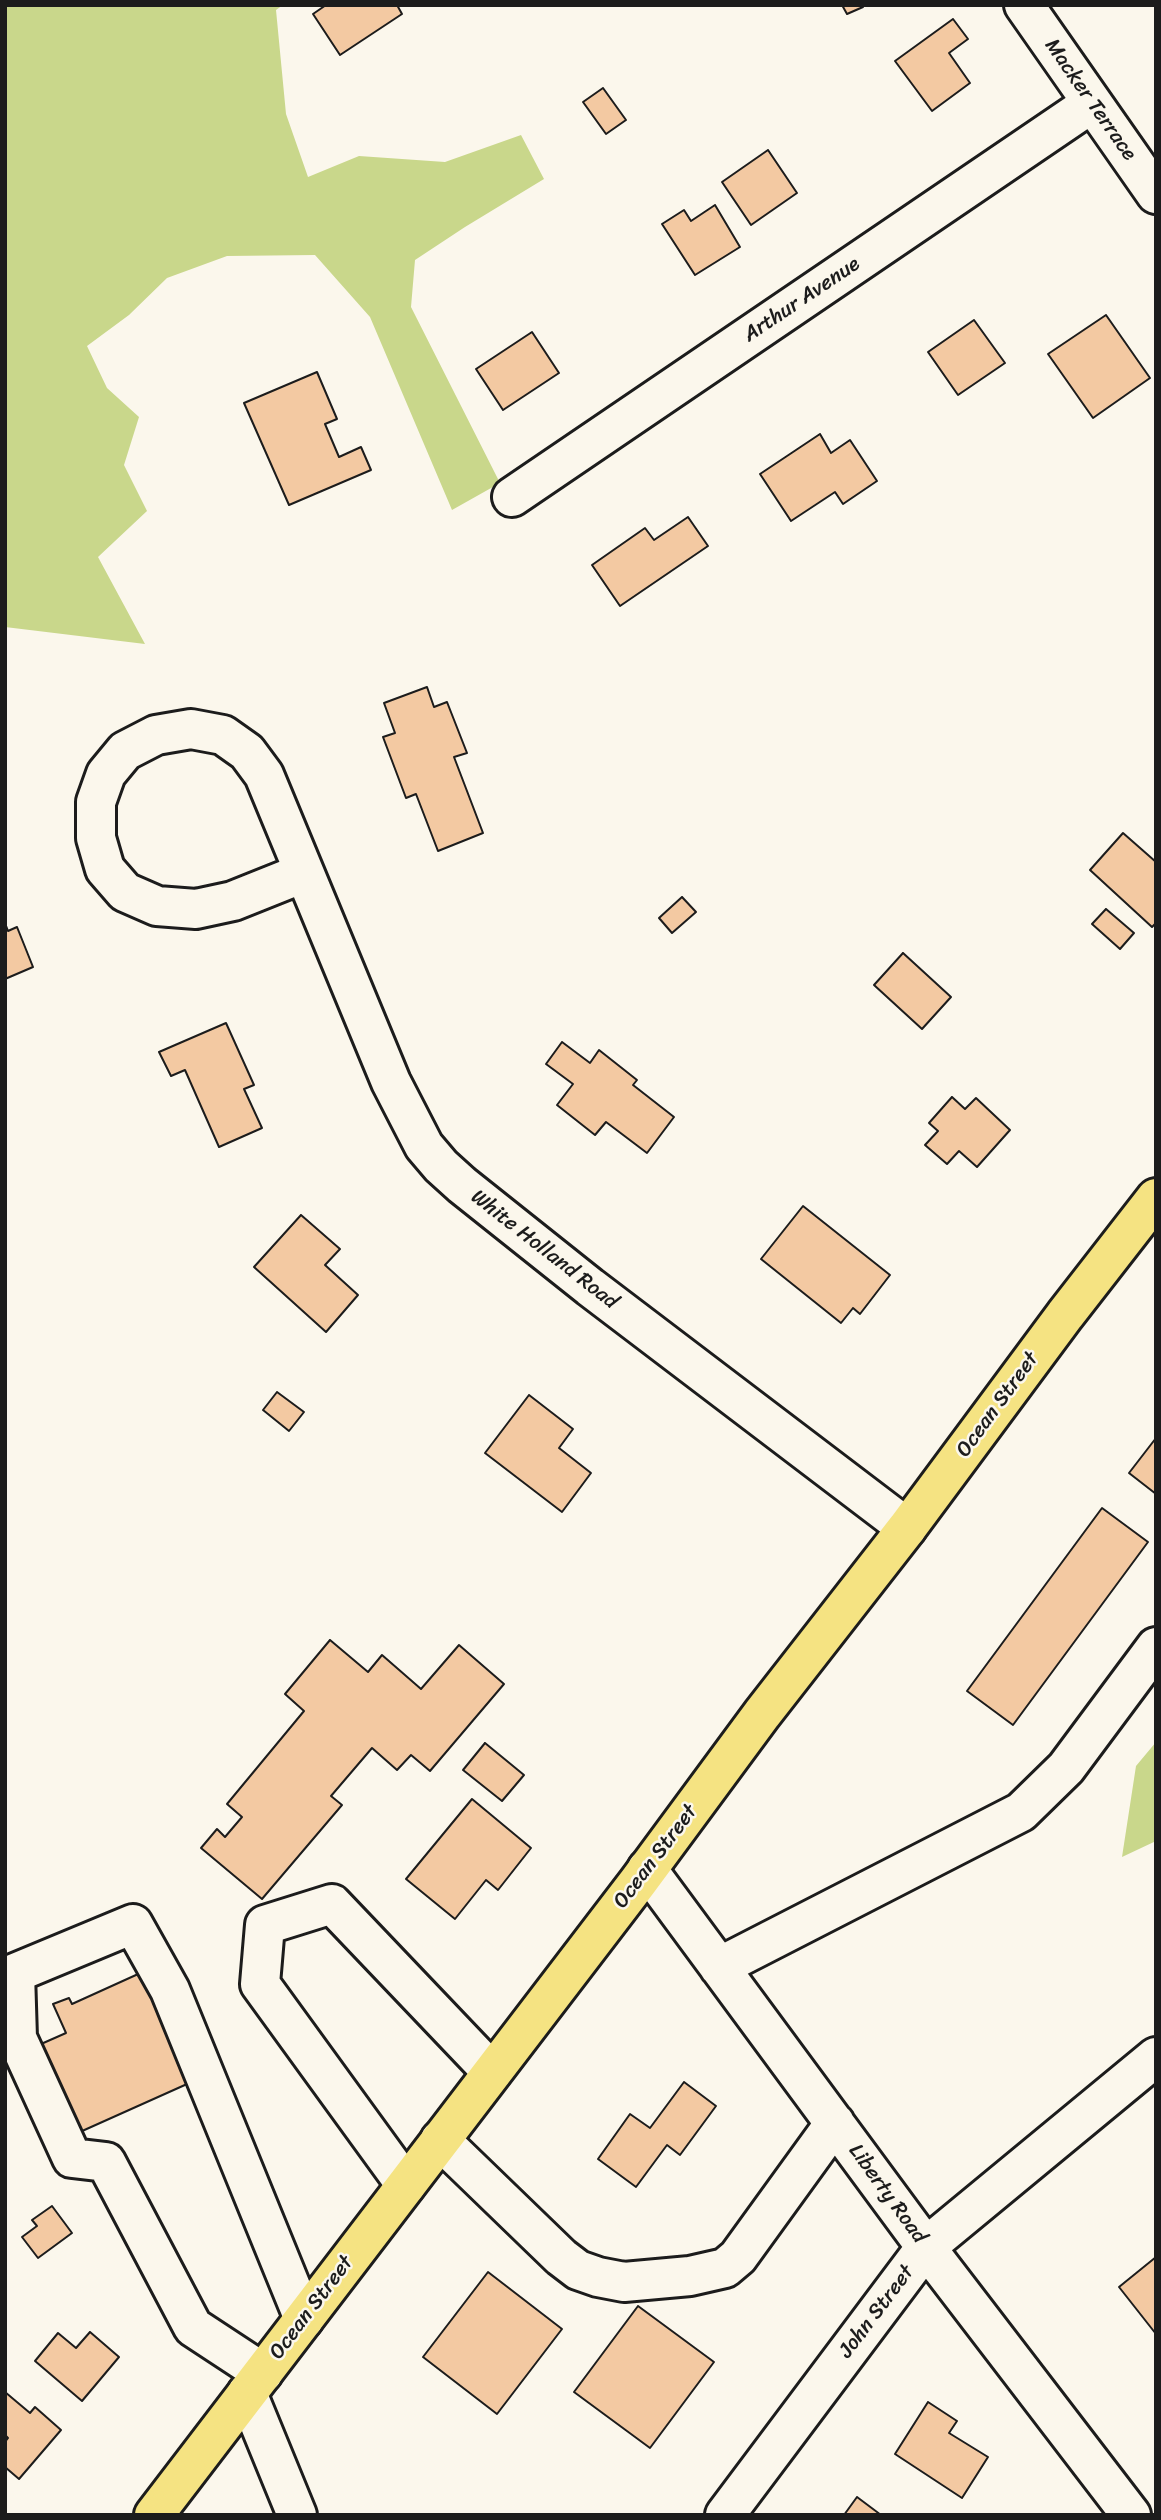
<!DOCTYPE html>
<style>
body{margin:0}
#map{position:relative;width:1161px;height:2520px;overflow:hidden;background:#fbf7ec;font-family:Sriracha,sans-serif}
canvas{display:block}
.frame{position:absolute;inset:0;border:7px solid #1c1c1c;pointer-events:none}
</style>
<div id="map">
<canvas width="1161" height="2520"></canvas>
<div class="frame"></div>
</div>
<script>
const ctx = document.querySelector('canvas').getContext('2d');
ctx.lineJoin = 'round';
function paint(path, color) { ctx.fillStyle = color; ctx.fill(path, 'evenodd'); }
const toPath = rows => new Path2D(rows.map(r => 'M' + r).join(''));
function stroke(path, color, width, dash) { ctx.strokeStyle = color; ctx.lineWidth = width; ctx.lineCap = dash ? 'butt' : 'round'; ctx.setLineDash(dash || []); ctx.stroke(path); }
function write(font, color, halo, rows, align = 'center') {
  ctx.font = font + ' Sriracha,sans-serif'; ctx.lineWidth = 5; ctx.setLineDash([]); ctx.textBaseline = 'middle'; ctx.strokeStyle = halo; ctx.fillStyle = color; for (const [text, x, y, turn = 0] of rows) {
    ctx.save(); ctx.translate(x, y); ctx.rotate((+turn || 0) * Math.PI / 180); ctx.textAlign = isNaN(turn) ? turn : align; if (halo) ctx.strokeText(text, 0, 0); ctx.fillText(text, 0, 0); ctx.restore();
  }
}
const green = toPath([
 [5,5,283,5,276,10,286,114,308,177,359,156,445,162,521,135,544,179,465,227,415,260,411,307,500,483,452,510,370,317,315,255,227,256,167,278,129,315,87,346,107,388,139,417,124,465,147,511,98,557,145,644,5,627],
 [1156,1742,1156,1841,1122,1857,1136,1766]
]);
const building = toPath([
 [326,5,397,5,402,14,340,55,313,14,326,5],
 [842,5,862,5,863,7,847,14,842,5],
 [953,19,968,39,949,53,970,83,932,111,895,61,953,19],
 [603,88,626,120,606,134,583,102,603,88],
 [768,150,797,193,751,225,722,182,768,150],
 [715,205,740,247,695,275,662,224,684,210,691,221,715,205],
 [1106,315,1150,378,1093,418,1048,354,1106,315],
 [974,320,1005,363,958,395,928,352,974,320],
 [532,332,559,373,503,410,476,369,532,332],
 [317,372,337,419,325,424,339,457,361,447,371,470,289,505,244,403,317,372],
 [820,434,831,453,850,440,877,481,843,504,835,492,791,521,760,474,820,434],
 [688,517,708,546,620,606,592,565,645,528,654,540,688,517],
 [427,687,434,707,447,702,467,753,454,757,483,833,438,851,416,794,406,798,383,737,395,733,384,703,427,687],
 [1123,833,1156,862,1156,923,1152,927,1090,870,1123,833],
 [682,897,696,912,672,933,659,918,682,897],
 [1106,909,1134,933,1120,949,1092,924,1106,909],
 [5,923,8,931,17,927,33,967,5,979,5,923],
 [903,953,951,997,922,1029,874,985,903,953],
 [226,1023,254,1085,244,1089,262,1128,219,1147,185,1070,171,1076,159,1052,226,1023],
 [562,1042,590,1063,599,1050,637,1080,633,1085,674,1117,647,1153,606,1122,595,1135,557,1105,573,1084,546,1064,562,1042],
 [952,1097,965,1109,976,1098,1010,1130,977,1167,959,1151,947,1164,925,1145,938,1131,929,1123,952,1097],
 [803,1206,890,1275,860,1314,853,1308,841,1323,761,1259,803,1206],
 [301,1215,340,1249,325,1265,358,1295,326,1332,254,1267,301,1215],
 [277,1392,304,1412,289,1431,263,1410,277,1392],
 [529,1395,573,1429,559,1448,591,1473,562,1512,485,1453,529,1395],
 [1156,1438,1156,1494,1129,1473,1156,1438],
 [1102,1508,1148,1542,1013,1725,967,1691,1102,1508],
 [330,1640,368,1672,382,1655,421,1689,459,1645,504,1684,430,1771,411,1755,397,1770,372,1748,331,1796,342,1805,262,1899,201,1848,217,1829,225,1837,242,1817,227,1804,304,1711,285,1694,330,1640],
 [485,1743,524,1775,502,1801,463,1770,485,1743],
 [472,1799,531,1848,498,1890,486,1880,455,1919,406,1879,472,1799],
 [147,1970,196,2080,71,2136,32,2048,66,2033,53,2004,69,1998,72,2004,147,1970],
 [684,2082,716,2106,680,2155,667,2145,636,2187,598,2159,630,2114,650,2128,684,2082],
 [52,2206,72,2233,38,2258,22,2237,37,2226,32,2220,52,2206],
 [1156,2257,1156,2334,1119,2287,1156,2257],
 [488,2272,562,2329,497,2414,423,2357,488,2272],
 [638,2306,714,2362,650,2448,574,2392,638,2306],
 [90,2332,119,2357,82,2401,35,2361,58,2333,76,2348,90,2332],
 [5,2392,30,2413,35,2407,61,2430,19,2479,5,2467,5,2442,8,2438,5,2435,5,2392],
 [928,2402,957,2421,949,2433,988,2457,962,2498,895,2454,928,2402],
 [857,2497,881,2515,844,2515,857,2497]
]);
const minor = toPath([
 [1024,5,1156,194],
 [512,497,1092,103],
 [303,873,233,901,196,909,157,906,125,892,105,869,96,838,96,802,106,774,125,751,156,735,191,729,223,735,247,752,264,775,391,1082,424,1146,441,1166,462,1185,590,1287,907,1528],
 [647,1869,934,2258,1131,2515],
 [719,1967,1021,1812,1066,1768,1156,1647],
 [440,2140,561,2257,578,2270,598,2277,624,2282,690,2276,725,2268,738,2257,835,2123],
 [406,2185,260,1984,265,1925,332,1904,492,2072],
 [263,2373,193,2327,106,2162,72,2158,17,2038,15,1973,133,1924,170,1990,304,2319],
 [247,2393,297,2515],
 [725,2515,926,2247,1156,2057]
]);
const major = toPath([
 [154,2515,638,1882,762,1714,907,1528,1065,1315,1156,1198]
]);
const streetNames = [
 ["Macker Terrace",1090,100,55],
 ["Arthur Avenue",802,300,-34],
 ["White Holland Road",544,1250,38],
 ["Ocean Street",998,1405,-54],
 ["Ocean Street",656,1857,-53],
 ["Liberty Road",887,2194,54],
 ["Ocean Street",312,2308,-53],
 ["John Street",877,2312,-53]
];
paint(green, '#c9d78b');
paint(building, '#f3c9a2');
stroke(building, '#1c1c1c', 2);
stroke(minor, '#1c1c1c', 44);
stroke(major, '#1c1c1c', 44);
stroke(minor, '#fbf7ec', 38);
stroke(major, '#f5e382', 38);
write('21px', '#1c1c1c', '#fbf7ec', streetNames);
</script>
